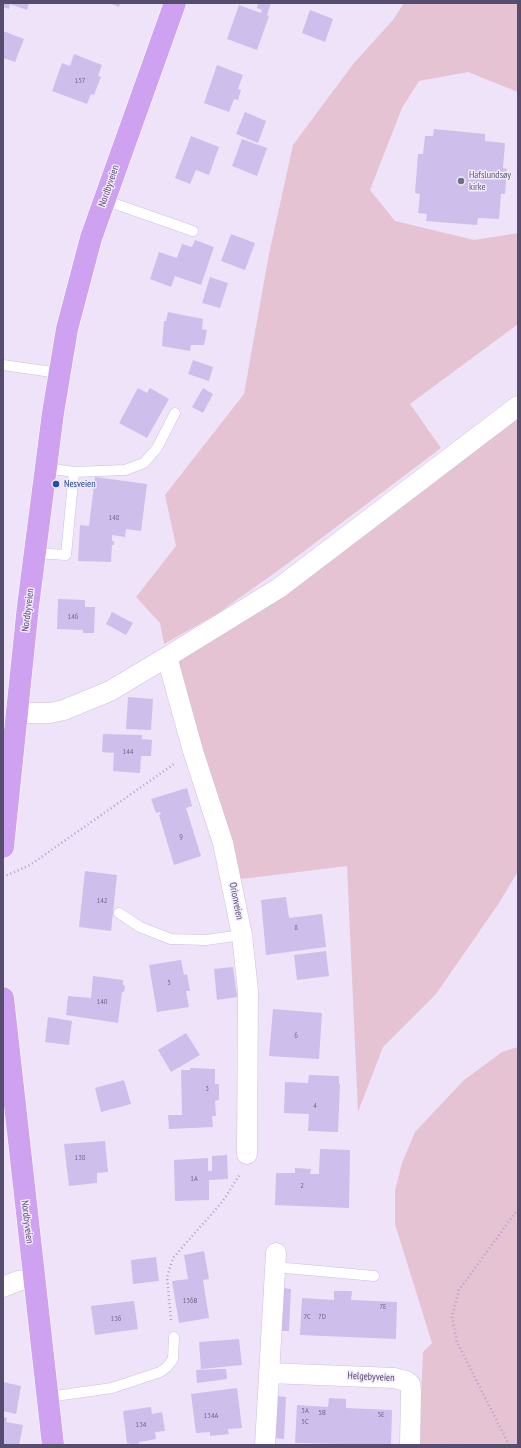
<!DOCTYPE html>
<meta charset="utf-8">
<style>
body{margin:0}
#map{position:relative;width:521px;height:1448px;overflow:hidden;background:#efe3f9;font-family:"PT Sans Narrow",sans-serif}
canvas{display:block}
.frame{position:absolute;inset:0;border:4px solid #564c6e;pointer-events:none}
</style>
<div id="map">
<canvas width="521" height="1448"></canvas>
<div class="frame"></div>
</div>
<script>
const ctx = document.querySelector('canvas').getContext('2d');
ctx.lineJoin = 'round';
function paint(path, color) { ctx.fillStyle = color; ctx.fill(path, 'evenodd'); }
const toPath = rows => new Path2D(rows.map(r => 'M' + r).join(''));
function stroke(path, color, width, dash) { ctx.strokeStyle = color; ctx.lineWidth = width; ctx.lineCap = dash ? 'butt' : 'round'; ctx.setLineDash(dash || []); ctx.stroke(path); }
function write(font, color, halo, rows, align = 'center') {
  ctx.font = font + ' "PT Sans Narrow",sans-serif'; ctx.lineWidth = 3; ctx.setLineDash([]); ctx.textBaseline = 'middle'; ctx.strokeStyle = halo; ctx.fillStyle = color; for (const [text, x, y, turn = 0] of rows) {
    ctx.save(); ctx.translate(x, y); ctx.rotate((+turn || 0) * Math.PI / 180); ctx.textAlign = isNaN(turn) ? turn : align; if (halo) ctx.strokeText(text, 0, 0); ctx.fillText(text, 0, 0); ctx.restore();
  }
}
const green = toPath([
 [404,3,518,3,518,92,468,72,419,81,402,108,370,190,395,221,474,240,518,233,518,324,410,404,441,448,287,564,217,614,164,644,160,623,136,597,176,546,165,495,244,394,269,254,293,145,354,63,393,20],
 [518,406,518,871,499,903,436,994,383,1047,358,1112,347,866,233,880,167,657],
 [518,1047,518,1445,419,1445,423,1352,432,1343,395,1224,395,1191,402,1163,415,1132,464,1080,502,1052]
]);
const building = toPath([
 [3,3,29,3,27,10,10,4,9,9,3,7],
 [109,3,120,3,119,7],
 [258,3,271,3,267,15,269,16,257,50,227,39,239,5,261,13,262,10,257,8],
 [310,10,333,19,325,42,302,33],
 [3,31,24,39,15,62,3,58],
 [74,54,102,65,98,76,101,77,94,95,91,94,87,104,52,91,62,63,70,66],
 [217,65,243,75,238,89,241,90,238,100,234,99,229,112,204,103],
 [245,112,266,121,258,143,236,134],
 [434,129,485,134,485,141,505,143,503,168,507,169,505,194,501,194,499,219,478,218,477,225,426,221,427,214,418,213,420,194,415,193,418,154,423,154,425,136,433,136],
 [191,136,219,147,209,175,196,170,190,184,175,178],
 [242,139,267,148,257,176,232,166],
 [231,234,255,243,245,270,221,261],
 [195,240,214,247,201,285,175,276,171,287,150,279,159,252,177,258,182,244,192,247],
 [210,277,228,283,220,308,202,303],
 [168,312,203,319,202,329,207,330,204,345,191,345,190,351,162,346,164,321,166,321],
 [193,360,213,367,209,381,188,374],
 [138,388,147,393,150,388,169,399,147,438,119,423],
 [203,388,213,394,203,413,192,407],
 [95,477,147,484,141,531,126,529,125,537,112,535,112,541,114,541,114,545,112,545,111,562,78,561,80,525,89,526],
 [58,599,85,600,85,607,95,607,94,633,83,633,83,630,57,629],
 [112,612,133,623,126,635,106,624],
 [128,697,153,699,151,730,126,729],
 [103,734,142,735,142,739,152,740,151,756,141,756,140,773,113,771,114,753,102,752],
 [187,788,192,806,186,808,201,856,174,865,159,815,161,814,160,812,156,813,151,799],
 [85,871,117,875,111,931,79,927],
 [286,897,289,918,322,914,326,947,266,955,261,900],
 [326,951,329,976,297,980,294,955],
 [181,960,184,975,187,974,190,991,186,991,189,1007,157,1012,149,965],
 [233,967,237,997,217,1000,214,969],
 [93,976,123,980,123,985,125,986,124,992,122,992,118,1023,66,1015,68,996,91,998],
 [273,1009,322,1013,319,1059,269,1056],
 [48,1017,72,1021,69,1045,45,1042],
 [186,1033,200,1055,171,1072,158,1050],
 [190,1068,215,1069,215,1084,219,1084,219,1100,215,1101,216,1116,212,1116,213,1127,169,1129,168,1115,182,1115,181,1070,190,1070],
 [309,1075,339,1076,339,1084,340,1084,338,1132,308,1131,309,1114,284,1113,285,1082,308,1083],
 [124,1080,131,1104,101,1112,95,1088],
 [105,1141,108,1172,97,1173,97,1183,69,1186,64,1144],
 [320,1149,350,1150,349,1208,275,1205,276,1173,295,1173,295,1168,311,1169,310,1174,319,1174],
 [227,1155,228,1179,209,1180,209,1200,175,1201,174,1160,208,1158,208,1171,212,1171,212,1156],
 [204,1251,209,1279,203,1280,209,1318,179,1323,172,1281,188,1279,184,1255],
 [156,1257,159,1281,133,1284,131,1260],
 [281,1288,291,1289,289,1331,279,1331],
 [334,1291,352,1291,351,1300,397,1302,396,1339,300,1335,302,1298,334,1300],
 [134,1301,138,1329,95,1335,91,1306],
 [239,1339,242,1365,201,1369,199,1342],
 [218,1369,226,1369,227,1379,197,1383,196,1370],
 [3,1382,21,1386,16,1414,3,1411],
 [237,1388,242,1428,228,1429,229,1434,210,1436,210,1432,196,1433,191,1394],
 [276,1396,286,1397,284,1439,274,1438],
 [329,1398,346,1399,346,1408,392,1410,391,1445,295,1443,297,1405,328,1407],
 [151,1407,152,1414,162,1412,165,1431,155,1432,156,1439,139,1442,139,1444,134,1445,127,1443,123,1411],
 [3,1417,7,1418,6,1422,23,1425,19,1445,3,1445]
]);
const path = toPath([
 [3,877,30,865,174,764],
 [171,1320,167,1277,173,1258,223,1201,240,1174],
 [444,1445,463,1445],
 [509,1445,457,1342,452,1317,459,1290,518,1209]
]);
const service = toPath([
 [104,200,193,231],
 [3,365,59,373],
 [46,468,74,472,125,470,144,463,157,448,175,413],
 [35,553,66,555,74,472],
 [119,913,140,927,171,939,206,940,242,935],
 [275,1267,374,1276],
 [48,1397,112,1388,160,1372,167,1367,173,1359,174,1337]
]);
const minor = toPath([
 [167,657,193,751,223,843,242,935,248,991,247,1154],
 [17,713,49,713,64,710,110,691,167,657,279,588,518,406],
 [3,1287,18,1281,35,1278],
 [269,1373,394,1378,406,1381,410,1384,411,1392,410,1445],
 [265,1445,276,1253]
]);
const primary = toPath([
 [3,847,28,606,53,413,67,329,91,238,175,3],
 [3,998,53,1445]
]);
const markers = [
 [461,181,4,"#6b7280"],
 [56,484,4,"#1a4fb4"]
];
const numberNames = [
 ["157",80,81],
 ["148",114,518],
 ["146",73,617],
 ["144",128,752],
 ["9",181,837],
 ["142",102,901],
 ["8",296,928],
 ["5",169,983],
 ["140",102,1002],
 ["6",296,1036],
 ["3",207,1089],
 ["4",315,1106],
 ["138",80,1158],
 ["1A",194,1179],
 ["2",302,1186],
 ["136B",190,1301],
 ["7E",383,1307],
 ["7C",307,1317],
 ["7D",322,1317],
 ["136",116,1319],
 ["5A",305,1411],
 ["5B",322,1413],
 ["5E",381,1415],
 ["134A",211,1416],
 ["5C",305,1422],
 ["134",141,1425]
];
const worshipNames = [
 ["Hafslundsøy",469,175],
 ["kirke",469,187]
];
const streetNames = [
 ["Nordbyveien",109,186,-71],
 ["Nordbyveien",28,610,-83],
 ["Orionveien",236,901,79],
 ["Nordbyveien",27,1222,83],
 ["Helgebyveien",371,1377,3]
];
const transitNames = [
 ["Nesveien",64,484]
];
paint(green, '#e5c3d3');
paint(building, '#cdbeec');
stroke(service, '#cbc0dc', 11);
stroke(minor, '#cbc0dc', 21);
stroke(primary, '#fff', 23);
stroke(path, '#b0a1d0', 2.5, [1, 3]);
stroke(service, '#fff', 10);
stroke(minor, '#fff', 20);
stroke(primary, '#cea2f1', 22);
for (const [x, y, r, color] of markers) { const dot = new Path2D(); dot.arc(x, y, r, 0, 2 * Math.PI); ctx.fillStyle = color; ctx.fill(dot); stroke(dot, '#f3e9fd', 1.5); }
write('8px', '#74688e', null, numberNames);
write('10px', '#5b616d', '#f3e9fd', worshipNames, 'left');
write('10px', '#564c6e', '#f3e9fd', streetNames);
write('10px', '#164399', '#f3e9fd', transitNames, 'left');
</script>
